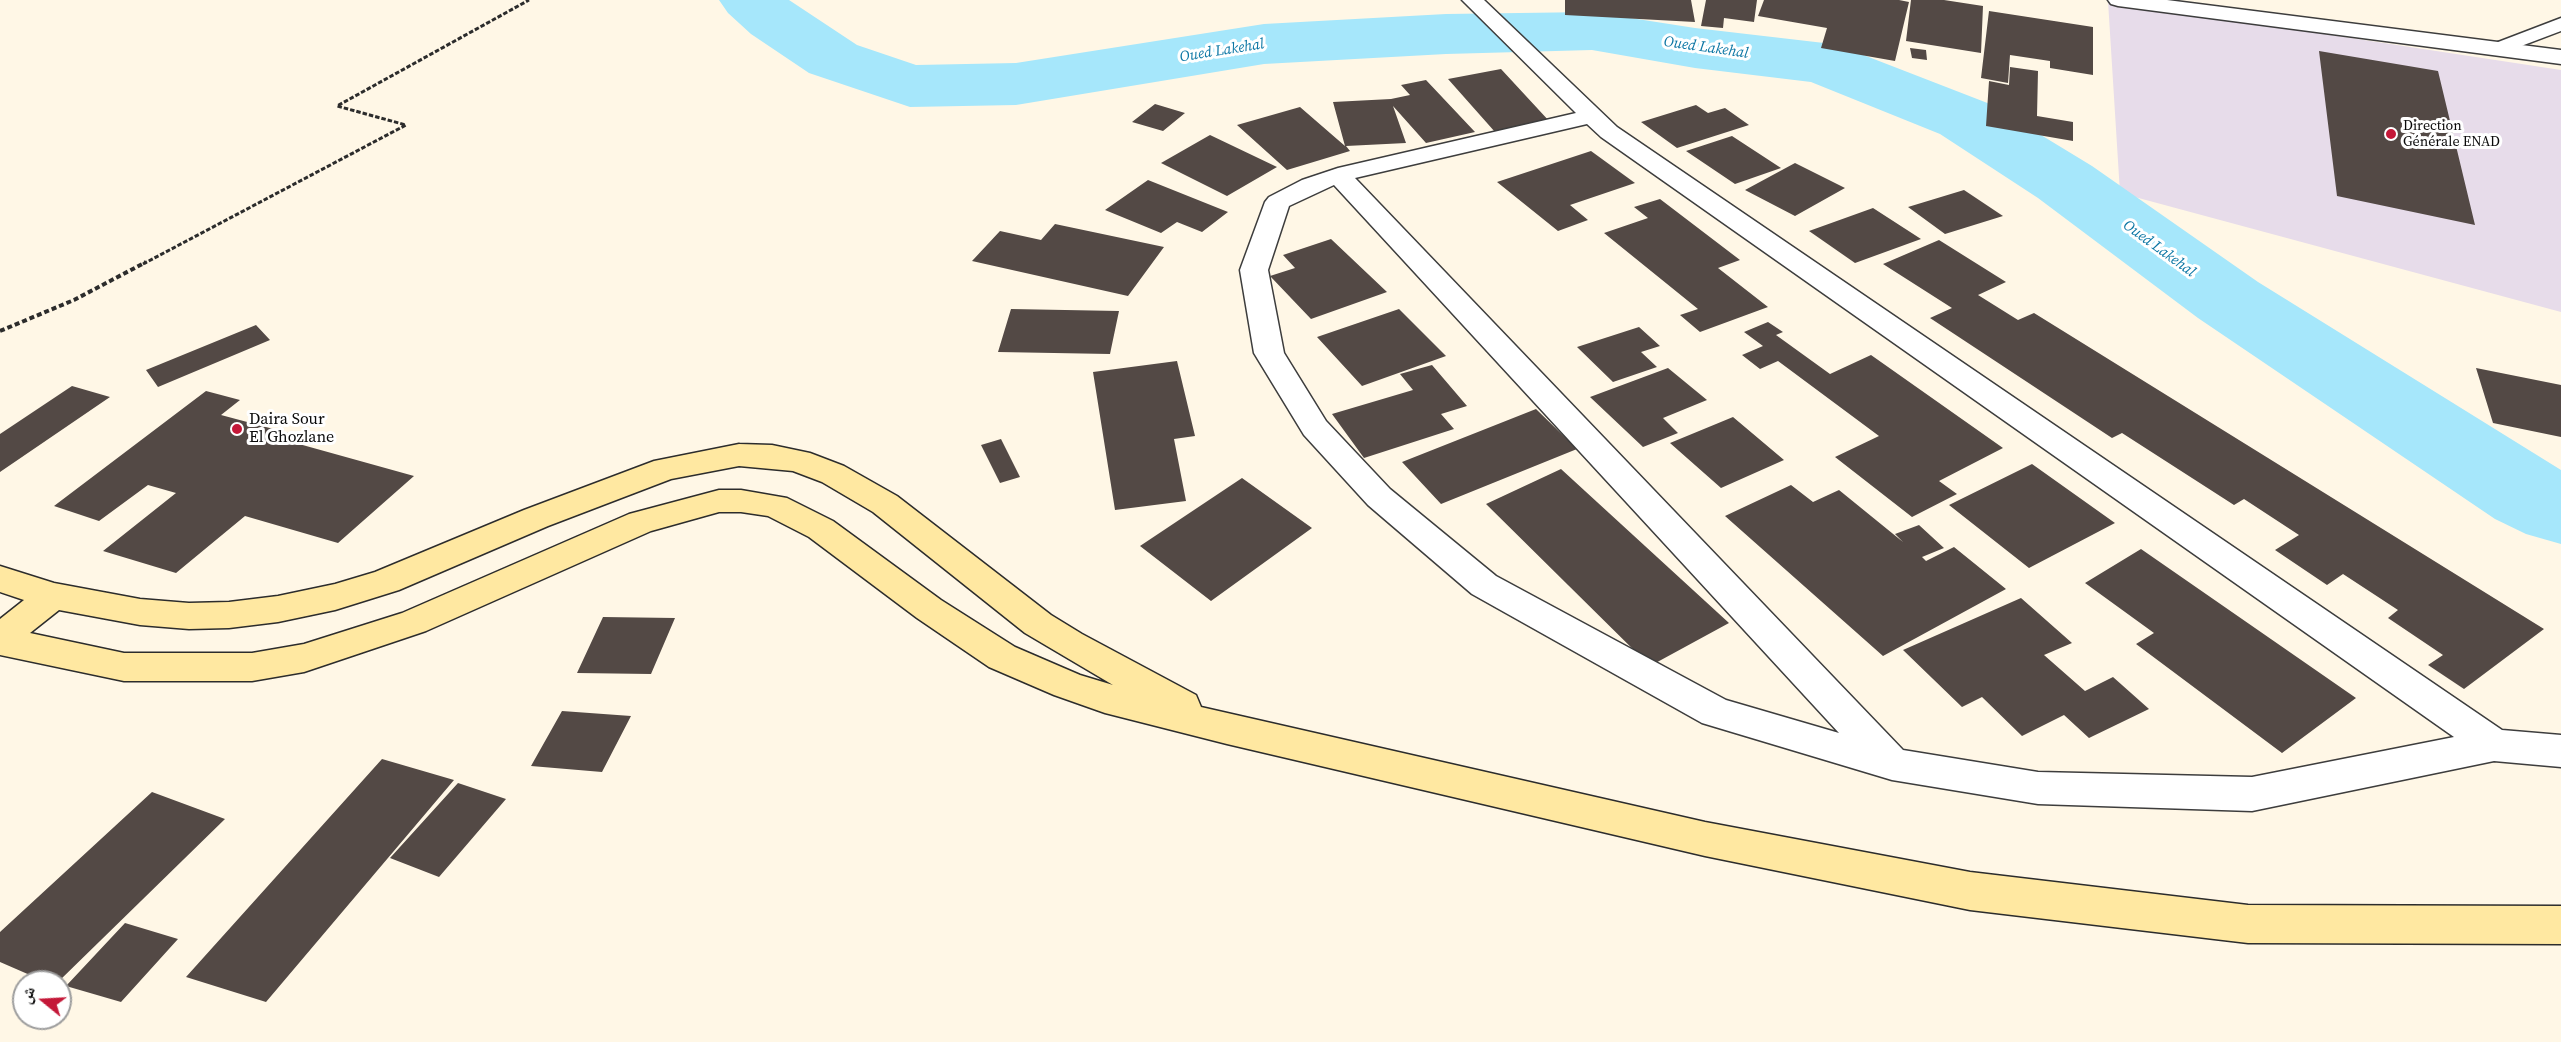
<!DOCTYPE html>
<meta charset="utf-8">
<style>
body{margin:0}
#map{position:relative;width:2561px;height:1042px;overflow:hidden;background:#fff7e6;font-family:"Source Serif 4","Noto Naskh Arabic",serif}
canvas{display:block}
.north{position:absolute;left:12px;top:970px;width:60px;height:60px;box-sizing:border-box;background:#fff;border:2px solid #9d9d9d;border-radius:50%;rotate:288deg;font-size:16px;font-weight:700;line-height:24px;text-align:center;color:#0a0a0a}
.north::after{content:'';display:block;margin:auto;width:21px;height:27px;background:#c41838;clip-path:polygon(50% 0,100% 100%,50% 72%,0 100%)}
</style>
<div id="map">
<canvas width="2561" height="1042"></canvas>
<div class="north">ش</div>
</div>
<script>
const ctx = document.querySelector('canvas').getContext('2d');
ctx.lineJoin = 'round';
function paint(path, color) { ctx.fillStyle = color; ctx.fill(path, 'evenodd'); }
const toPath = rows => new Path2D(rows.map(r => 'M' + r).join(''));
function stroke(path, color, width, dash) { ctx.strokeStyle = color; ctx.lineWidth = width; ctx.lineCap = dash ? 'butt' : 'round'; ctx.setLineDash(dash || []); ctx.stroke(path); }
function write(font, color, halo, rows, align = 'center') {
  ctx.font = font + ' "Source Serif 4",serif'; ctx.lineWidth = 6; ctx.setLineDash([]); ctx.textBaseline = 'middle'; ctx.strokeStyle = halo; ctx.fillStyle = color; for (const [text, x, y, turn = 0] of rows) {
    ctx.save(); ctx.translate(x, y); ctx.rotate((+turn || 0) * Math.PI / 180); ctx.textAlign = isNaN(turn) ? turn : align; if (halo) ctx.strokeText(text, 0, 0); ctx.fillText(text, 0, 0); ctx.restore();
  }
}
const industrial = toPath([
 [2108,1,2561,70,2561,312,2120,193]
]);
const river = toPath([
 [719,0,789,0,857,45,916,65,1016,63,1264,24,1446,14,1592,12,1695,28,1824,43,1848,49,1990,104,2092,166,2258,282,2561,470,2561,544,2526,534,2495,519,2198,318,2038,198,1940,134,1811,82,1695,68,1592,50,1446,54,1264,64,1016,105,910,107,809,73,751,34,728,13,719,0]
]);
const building = toPath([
 [1565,0,1691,0,1695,22,1565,15],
 [1706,0,1757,0,1754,22,1724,18,1723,28,1701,26],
 [1764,0,1899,0,1909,2,1895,61,1821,48,1827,28,1758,16],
 [1911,0,1944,0,1983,6,1981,53,1906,41],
 [1989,11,2093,27,2093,75,2050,68,2050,61,2010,55,2008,83,1981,78],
 [1910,48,1926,50,1927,60,1912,58],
 [2319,51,2438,71,2475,225,2337,196],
 [2010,67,2038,71,2037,116,2073,122,2073,141,1986,126,1989,81,2009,85],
 [1501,69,1550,122,1495,132,1448,79],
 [1426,80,1475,132,1426,143,1393,106,1406,143,1346,146,1350,151,1287,170,1237,125,1300,107,1345,146,1333,102,1391,99,1410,95,1401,85],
 [1155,104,1185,113,1163,131,1132,122],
 [1696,105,1708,113,1725,108,1749,125,1677,148,1641,122],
 [1210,135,1277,167,1227,196,1161,163],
 [1732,136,1781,168,1735,184,1686,151],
 [1591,151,1635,183,1570,205,1588,220,1558,231,1497,182],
 [1795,163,1845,188,1795,216,1745,190],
 [1148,180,1228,212,1202,232,1177,222,1161,233,1105,210],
 [1964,190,2003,216,1945,234,1908,207],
 [1660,199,1740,260,1718,268,1768,307,1700,332,1680,315,1698,309,1604,233,1648,218,1634,207],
 [1873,208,1921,239,1855,263,1809,231],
 [1055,224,1164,247,1128,296,972,261,1000,231,1041,240],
 [1331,239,1387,292,1311,319,1270,276,1295,268,1283,255],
 [1939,240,2006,282,1978,295,2018,320,2034,313,2544,629,2464,689,2428,665,2443,655,2388,618,2398,610,2343,574,2327,585,2275,550,2299,535,2244,499,2234,505,2122,433,2112,438,1930,318,1952,308,1883,264],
 [1011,309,1119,311,1110,354,998,352],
 [1399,309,1446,356,1362,386,1317,337],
 [1768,322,1783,332,1776,335,1830,374,1871,355,2003,448,1939,481,1957,494,1912,517,1835,457,1879,436,1778,361,1760,369,1742,355,1763,346,1744,332],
 [256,325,270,340,158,387,146,370],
 [1639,327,1660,346,1641,352,1657,367,1613,382,1577,347],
 [1177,361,1195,436,1174,439,1186,501,1115,510,1093,372],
 [1432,365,1467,406,1441,414,1454,429,1364,458,1332,414,1413,390,1400,374],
 [1668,368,1707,400,1663,418,1678,433,1643,447,1590,397],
 [2476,368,2561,385,2561,437,2493,423],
 [72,386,110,397,0,472,0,434],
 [206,391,240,400,221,415,307,438,299,444,414,476,338,543,245,516,176,573,103,551,176,493,148,485,99,521,54,506],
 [1536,409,1577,449,1441,504,1402,462],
 [1733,417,1784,460,1721,488,1670,443],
 [1001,439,1020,477,1000,483,981,445],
 [2032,464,2115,523,2029,568,1949,505],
 [1561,469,1729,623,1650,666,1486,504],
 [1242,478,1312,528,1211,601,1140,546],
 [1791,485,1813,502,1839,490,1903,542,1895,534,1919,525,1944,548,1922,557,1926,561,1954,547,2006,589,1883,656,1725,516],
 [2141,549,2356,698,2282,753,2136,644,2154,633,2085,583],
 [2021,598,2072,643,2044,655,2085,691,2113,677,2149,709,2089,738,2064,715,2022,736,1982,697,1962,707,1903,650],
 [603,617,675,618,651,674,577,673],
 [562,711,631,716,602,772,531,766],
 [382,759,454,780,266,1002,186,977],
 [458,783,506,799,439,877,390,858],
 [152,792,225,819,58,982,46,982,0,962,0,932],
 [125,923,178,939,121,1002,66,986]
]);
const pathFar1 = toPath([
 [143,264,406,125,337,106,529,0]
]);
const path = toPath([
 [0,331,74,300,146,262]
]);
const lane = toPath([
 [2561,18,2561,31,2500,54,2493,52,2490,48,2493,44,2561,18]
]);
const street = toPath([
 [1462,0,1484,0,1617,127,2502,730,2561,735,2561,767,2494,761,2252,811,2038,804,1892,780,1702,723,1472,594,1368,505,1304,435,1254,353,1240,270,1265,202,1269,197,1302,180,1338,168,1576,113,1462,0],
 [1587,124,1601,137,2454,737,2252,777,2038,772,1903,750,1355,178,1587,124],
 [1334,185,1839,733,1726,700,1496,576,1390,489,1326,421,1284,353,1268,270,1289,206,1334,185],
 [2108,0,2167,0,2561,50,2561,64,2118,6,2111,4,2108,0]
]);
const secondary = toPath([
 [739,444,772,445,810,453,844,466,897,496,1051,615,1082,634,1196,695,1201,707,1705,822,1970,872,2248,905,2561,906,2561,944,2248,943,1970,910,1705,856,1227,744,1105,713,1054,695,989,667,917,618,809,537,768,516,741,512,719,512,651,531,426,631,304,672,252,681,124,681,0,655,0,619,24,600,0,592,0,566,54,583,140,599,189,603,229,602,278,596,335,584,375,572,524,510,654,461,739,444],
 [739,466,793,471,822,482,873,512,1025,633,1113,685,1080,675,1015,647,941,600,833,521,787,498,741,490,719,490,629,514,402,613,304,644,252,653,124,653,30,633,59,610,140,625,189,629,229,628,278,622,335,610,399,590,548,526,671,479,739,466]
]);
const markers = [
 [2391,134,6,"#c41838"],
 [237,429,6,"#c41838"]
];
const farPoinames = [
 ["Direction",2403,126],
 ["Générale ENAD",2403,142]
];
const farWaternames = [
 ["Oued Lakehal",1706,48,8],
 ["Oued Lakehal",1222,51,-9],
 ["Oued Lakehal",2159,249,36]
];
const poiNames = [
 ["Daira Sour",249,420],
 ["El Ghozlane",249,438]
];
paint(industrial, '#e7dcea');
paint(river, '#a6e7fb');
paint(building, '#534945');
stroke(lane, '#3d3d3d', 3);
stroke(street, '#3d3d3d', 3);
stroke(secondary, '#2c2c2c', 3);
stroke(pathFar1, '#2c2c2c', 3, [4.5, 2]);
stroke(path, '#2c2c2c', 4, [5, 3]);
paint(lane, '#fff');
paint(street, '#fff');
paint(secondary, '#ffe8a1');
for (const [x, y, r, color] of markers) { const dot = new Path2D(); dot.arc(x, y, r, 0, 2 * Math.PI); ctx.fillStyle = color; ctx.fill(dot); stroke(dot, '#fff', 2); }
write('14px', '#0a0a0a', '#fff', farPoinames, 'left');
write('italic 15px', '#0b76a4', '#fff', farWaternames);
write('16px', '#0a0a0a', '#fff', poiNames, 'left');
</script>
